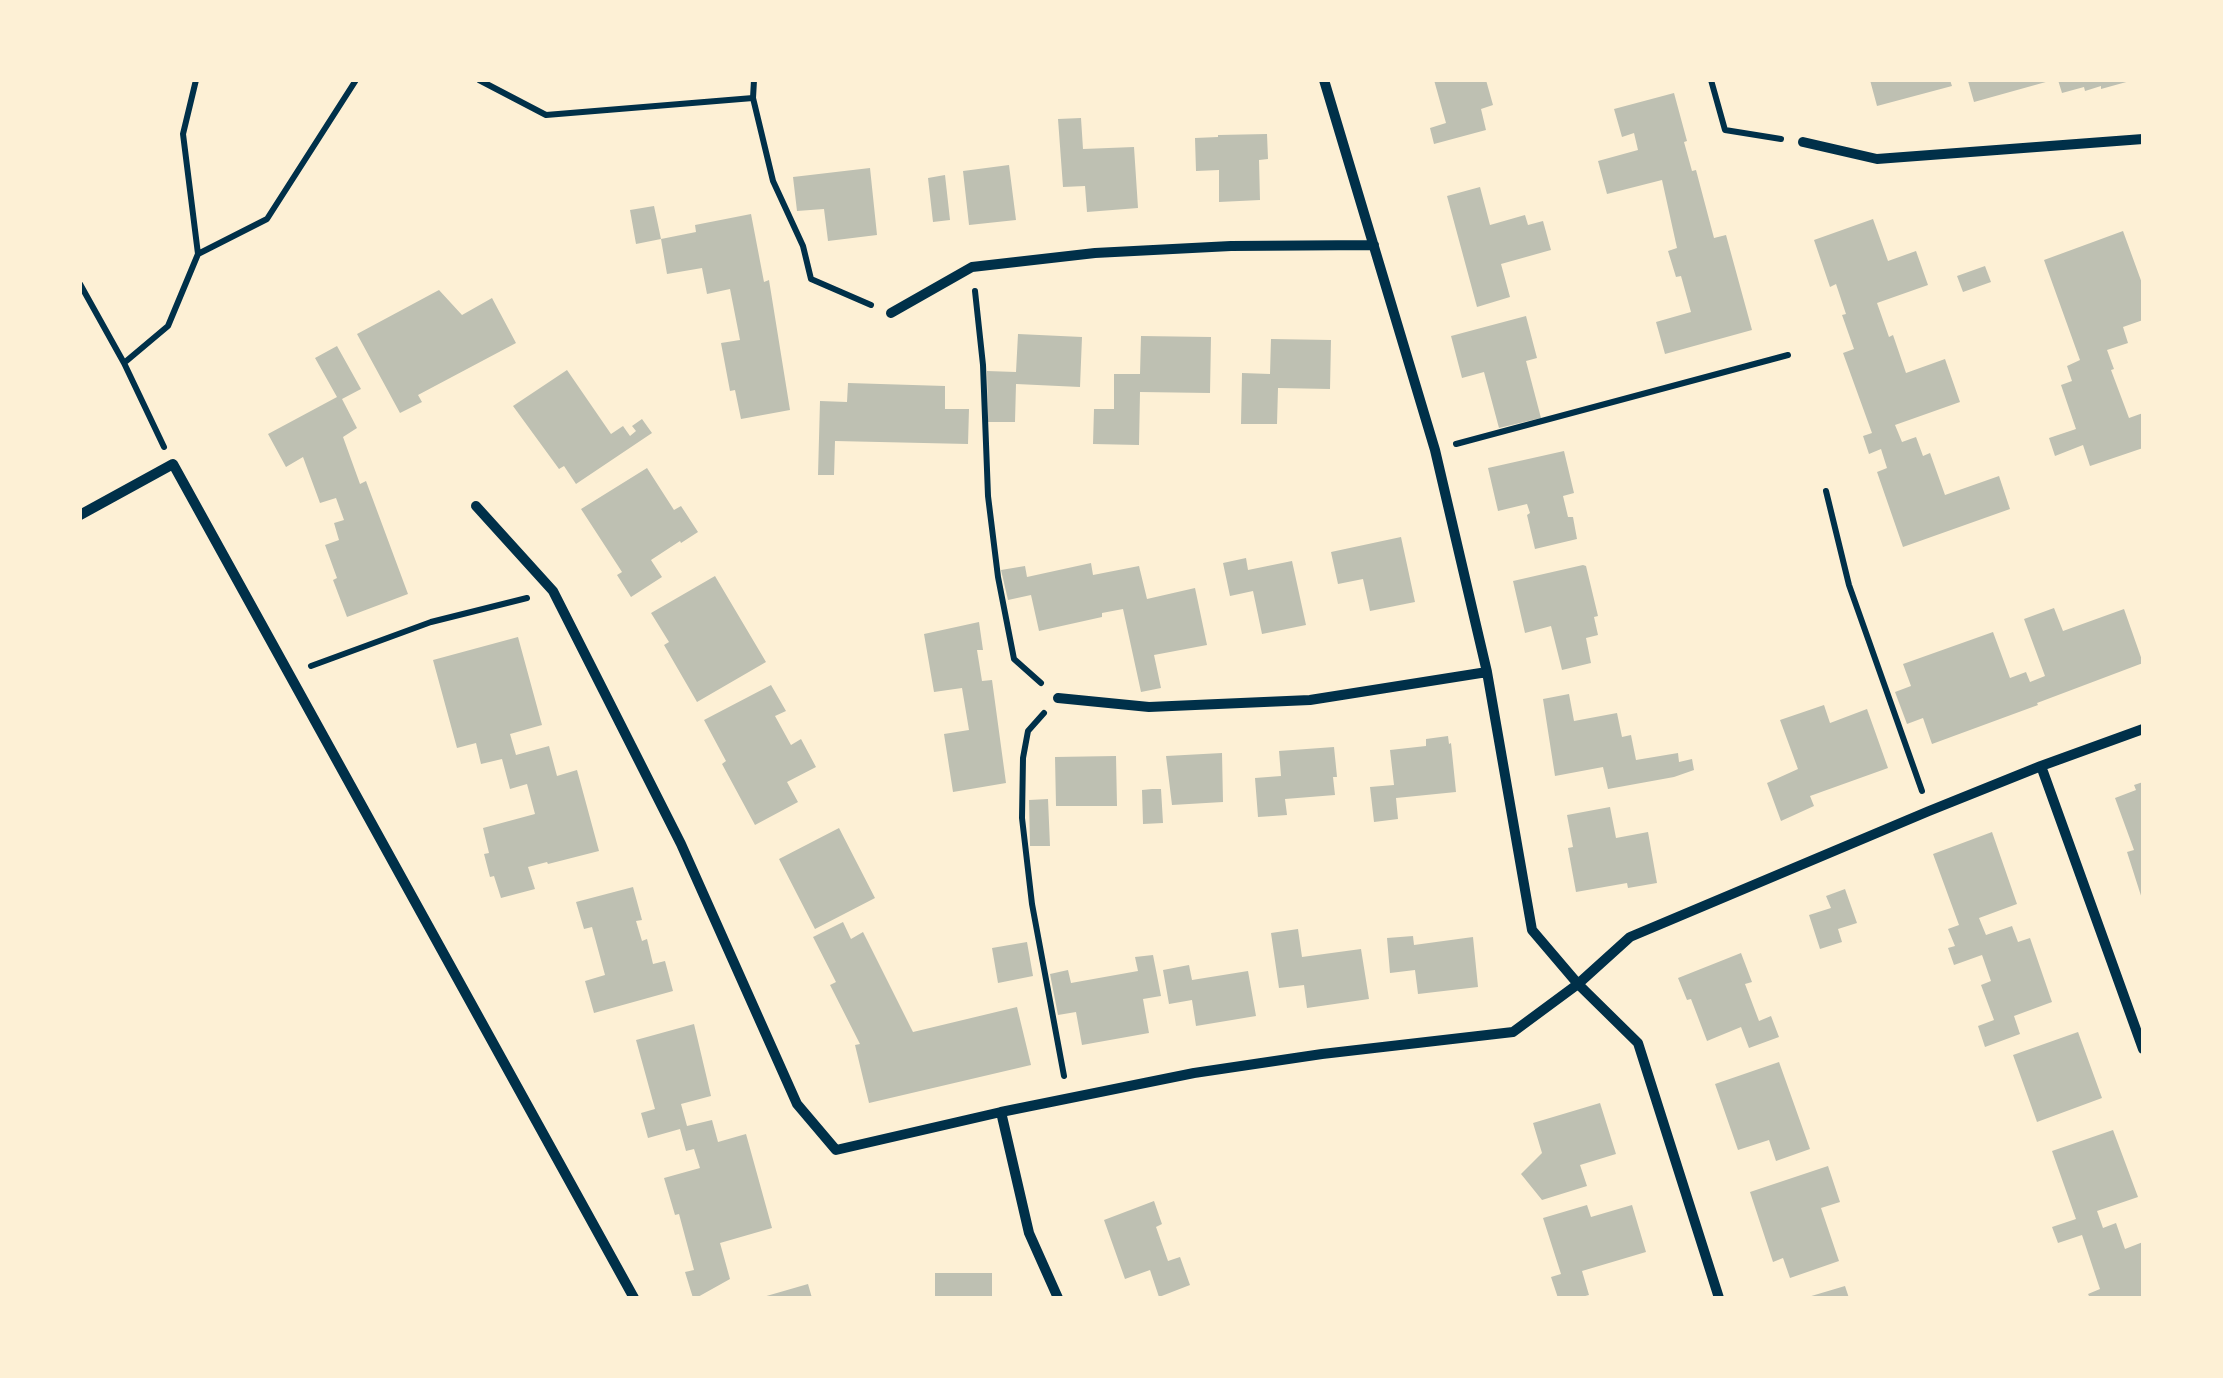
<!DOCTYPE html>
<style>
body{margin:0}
#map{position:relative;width:2223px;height:1378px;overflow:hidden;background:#fdf0d5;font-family:"Nunito Sans",sans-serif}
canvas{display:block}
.frame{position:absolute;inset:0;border:82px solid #fdf0d5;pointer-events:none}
</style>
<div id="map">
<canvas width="2223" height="1378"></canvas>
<div class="frame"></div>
</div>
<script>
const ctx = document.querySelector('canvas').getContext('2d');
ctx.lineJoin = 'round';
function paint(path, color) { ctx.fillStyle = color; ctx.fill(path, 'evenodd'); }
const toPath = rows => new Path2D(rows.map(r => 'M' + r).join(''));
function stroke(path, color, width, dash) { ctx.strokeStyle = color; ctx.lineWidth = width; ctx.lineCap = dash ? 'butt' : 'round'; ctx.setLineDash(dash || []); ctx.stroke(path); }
const building = toPath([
 [1434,80,1486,80,1493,105,1481,109,1486,130,1434,144,1430,128,1446,123],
 [1870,80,1950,80,1952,86,1877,106],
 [2053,80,1974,102,1968,81,1971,80],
 [2058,80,2130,80,2130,81,2101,89,2101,86,2085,91,2084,87,2062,93],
 [1674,93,1687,141,1684,142,1692,171,1696,170,1714,238,1726,235,1752,330,1665,354,1656,322,1691,312,1681,276,1676,277,1668,251,1677,248,1662,180,1607,194,1598,161,1638,150,1634,133,1622,137,1614,109],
 [1081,118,1083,149,1134,147,1138,208,1087,212,1085,186,1063,187,1058,119],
 [1267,134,1268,159,1259,160,1260,200,1219,202,1219,170,1196,171,1195,138,1218,137,1218,135],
 [1009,165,1016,220,969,225,963,171],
 [870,168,877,235,828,241,824,209,797,211,793,177],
 [945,175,950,220,933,222,928,178],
 [1480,187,1490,225,1525,215,1528,225,1543,221,1551,250,1501,264,1510,297,1477,307,1447,196],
 [654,206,661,239,636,244,630,210],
 [751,214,764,282,769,280,790,410,741,419,735,390,730,391,721,343,740,340,730,289,707,294,702,268,667,274,661,239,696,232,695,225],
 [1873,219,1888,261,1916,251,1928,285,1877,303,1889,337,1893,335,1906,373,1945,359,1960,402,1895,425,1902,442,1916,437,1923,456,1930,453,1945,495,1999,476,2010,509,1903,547,1877,472,1887,468,1881,449,1869,454,1863,436,1872,433,1843,353,1854,349,1842,315,1846,314,1836,284,1830,287,1814,240],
 [2123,231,2143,286,2143,320,2123,327,2128,343,2107,350,2114,369,2111,370,2129,418,2143,413,2143,448,2090,466,2083,445,2055,456,2049,438,2076,429,2061,385,2072,381,2067,366,2080,360,2044,260],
 [1985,266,1991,282,1963,292,1957,276],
 [439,290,462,315,492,298,516,343,418,395,422,402,400,413,357,334],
 [1526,316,1537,358,1526,361,1541,418,1499,428,1484,372,1462,378,1451,336],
 [1018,334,1082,337,1080,387,1016,384,1015,422,988,422,987,371,1016,372],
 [1141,336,1211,337,1210,393,1140,392,1139,445,1093,444,1094,409,1114,409,1114,374,1140,374],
 [1271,339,1331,340,1330,389,1278,388,1277,424,1241,424,1242,373,1270,374],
 [337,346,361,389,342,399,357,428,343,437,360,484,366,481,408,594,347,617,333,580,337,578,325,545,339,540,334,523,344,520,336,498,320,503,303,457,286,467,268,434,337,397,315,358],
 [567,370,611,434,623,426,630,436,636,431,632,426,642,419,652,433,576,484,564,466,559,469,513,406],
 [848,383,945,386,945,409,969,409,968,444,835,441,834,475,818,475,820,401,847,402],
 [1564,451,1574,493,1563,496,1568,517,1573,517,1577,539,1535,549,1527,515,1530,513,1527,504,1498,511,1488,468],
 [647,468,674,510,681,506,698,532,681,543,680,541,651,560,662,577,631,597,617,575,622,572,581,509],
 [1401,537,1415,602,1370,611,1363,579,1338,584,1331,552],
 [1246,558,1248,570,1292,561,1306,625,1262,634,1253,591,1230,596,1223,563],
 [1091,563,1093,575,1139,566,1147,599,1195,588,1207,645,1154,655,1161,688,1141,692,1123,609,1102,613,1102,617,1039,631,1031,595,1008,600,1001,570,1025,566,1027,577],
 [1583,565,1586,566,1598,616,1594,617,1598,635,1586,638,1591,663,1562,670,1551,626,1525,633,1513,581],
 [715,576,766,662,697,702,664,645,669,642,651,613],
 [2054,608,2063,631,2124,609,2143,663,2037,703,2038,705,1932,744,1923,718,1907,724,1895,692,1911,686,1903,664,1993,632,2010,678,2026,672,2030,682,2045,676,2024,619],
 [979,622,983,650,977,650,982,681,992,680,1006,783,953,792,944,734,969,730,962,688,934,692,924,634],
 [518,637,542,725,510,734,516,755,549,746,557,776,577,770,599,851,548,864,547,862,528,867,535,889,501,898,494,876,490,877,484,854,489,853,483,828,535,814,527,784,510,789,502,759,481,764,476,743,457,748,433,660],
 [771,685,786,711,775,716,791,745,801,739,816,767,787,782,798,802,755,825,722,764,726,761,704,720],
 [1569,694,1574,721,1617,713,1622,737,1631,735,1636,760,1678,753,1679,762,1692,759,1694,770,1674,777,1608,789,1603,767,1555,776,1543,699],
 [1824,705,1830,723,1867,709,1888,768,1810,796,1814,806,1781,821,1767,783,1798,769,1780,720],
 [1448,736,1449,744,1451,743,1456,792,1396,798,1398,819,1374,822,1370,787,1394,785,1390,750,1426,746,1426,739],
 [1334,747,1337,777,1333,777,1335,795,1285,799,1287,815,1258,817,1255,778,1281,776,1279,751],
 [1222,753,1223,802,1172,805,1166,756],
 [1116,756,1117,806,1056,806,1055,757],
 [2143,782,2143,902,2127,852,2134,850,2115,798,2136,790,2134,785],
 [1152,789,1161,789,1163,823,1143,824,1142,790],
 [1048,799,1050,846,1030,846,1029,800],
 [1610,807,1616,838,1648,832,1657,883,1628,888,1627,883,1576,892,1568,848,1573,847,1567,815],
 [839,828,875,898,815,929,779,859],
 [1992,832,2017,904,1979,918,1986,935,2012,926,2018,942,2030,938,2052,1002,2014,1016,2020,1034,1985,1047,1978,1026,1994,1020,1981,985,1991,981,1982,955,1954,965,1948,948,1955,946,1948,929,1959,925,1933,854],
 [633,887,642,920,636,921,642,941,647,939,653,964,665,961,673,991,594,1013,585,981,605,975,592,927,584,929,576,902],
 [1845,889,1857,923,1838,929,1842,942,1820,949,1809,915,1831,908,1826,896],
 [843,922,851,939,863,932,913,1032,1017,1007,1031,1065,869,1103,855,1045,860,1044,830,985,836,982,813,937],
 [1298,929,1302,957,1361,949,1369,999,1307,1008,1304,985,1279,988,1271,933],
 [1413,936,1414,945,1473,937,1478,987,1418,994,1415,970,1390,973,1387,938],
 [1027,942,1033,976,998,983,992,948],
 [1741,953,1752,982,1745,984,1759,1021,1771,1016,1779,1037,1749,1048,1741,1027,1707,1041,1691,999,1687,1000,1678,978],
 [1153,955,1161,996,1143,999,1149,1033,1082,1045,1076,1012,1058,1015,1050,974,1068,970,1071,983,1138,971,1135,957],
 [1189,965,1192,980,1248,971,1256,1016,1196,1026,1192,1000,1169,1004,1163,970],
 [694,1024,711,1096,681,1104,687,1126,712,1120,718,1142,746,1134,772,1228,720,1243,730,1279,696,1298,693,1298,685,1272,694,1270,679,1214,675,1215,664,1178,700,1168,694,1149,686,1151,680,1129,648,1138,641,1113,655,1109,636,1040],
 [2078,1032,2102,1098,2037,1122,2013,1055],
 [1779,1062,1810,1149,1776,1161,1769,1140,1738,1150,1715,1084],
 [1600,1103,1616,1154,1580,1165,1587,1186,1542,1200,1521,1174,1542,1153,1533,1123],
 [2113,1130,2138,1197,2097,1211,2103,1228,2116,1223,2125,1249,2143,1242,2143,1298,2090,1298,2088,1294,2100,1289,2082,1235,2058,1243,2052,1227,2076,1219,2052,1151],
 [1828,1166,1840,1202,1821,1208,1839,1261,1790,1278,1783,1258,1773,1262,1750,1192],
 [1154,1201,1162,1224,1156,1227,1168,1261,1180,1257,1190,1285,1159,1297,1150,1270,1125,1279,1104,1220],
 [1587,1205,1591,1217,1632,1205,1646,1252,1582,1271,1589,1295,1578,1298,1558,1298,1551,1277,1561,1274,1543,1218],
 [935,1273,992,1273,992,1298,935,1298],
 [808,1284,812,1298,763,1298,763,1297],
 [1845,1286,1849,1298,1808,1298,1808,1297]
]);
const path = toPath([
 [196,80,183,134,198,254],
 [479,80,546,115,753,98,773,181,803,246,811,279,871,305],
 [1711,80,1725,130,1781,139],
 [753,98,754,80],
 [80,284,124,363,164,447],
 [975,291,983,365,988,496,998,577,1014,659,1041,683],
 [124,363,168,326,198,254,267,219,356,80],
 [1456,444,1788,355],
 [1826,491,1849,585,1922,791],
 [311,666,431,622,527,598],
 [1044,713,1028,731,1023,758,1022,818,1032,904,1064,1076]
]);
const minor = toPath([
 [1324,80,1435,450,1487,672,1532,930,1578,984,1630,937,1929,811,2041,766,2143,729],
 [1803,142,1877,159,2143,139],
 [891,313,972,267,1095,253,1231,246,1374,245],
 [476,506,553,591,681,844,797,1104,836,1150,1001,1112,1029,1233,1058,1298],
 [80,515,173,464,634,1298],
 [1058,698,1149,707,1310,700,1487,672],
 [2041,766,2143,1049],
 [1001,1112,1194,1073,1322,1054,1513,1032,1578,984,1638,1043,1719,1298]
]);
paint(building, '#bec0b2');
stroke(path, '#003049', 6);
stroke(minor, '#003049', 10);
</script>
